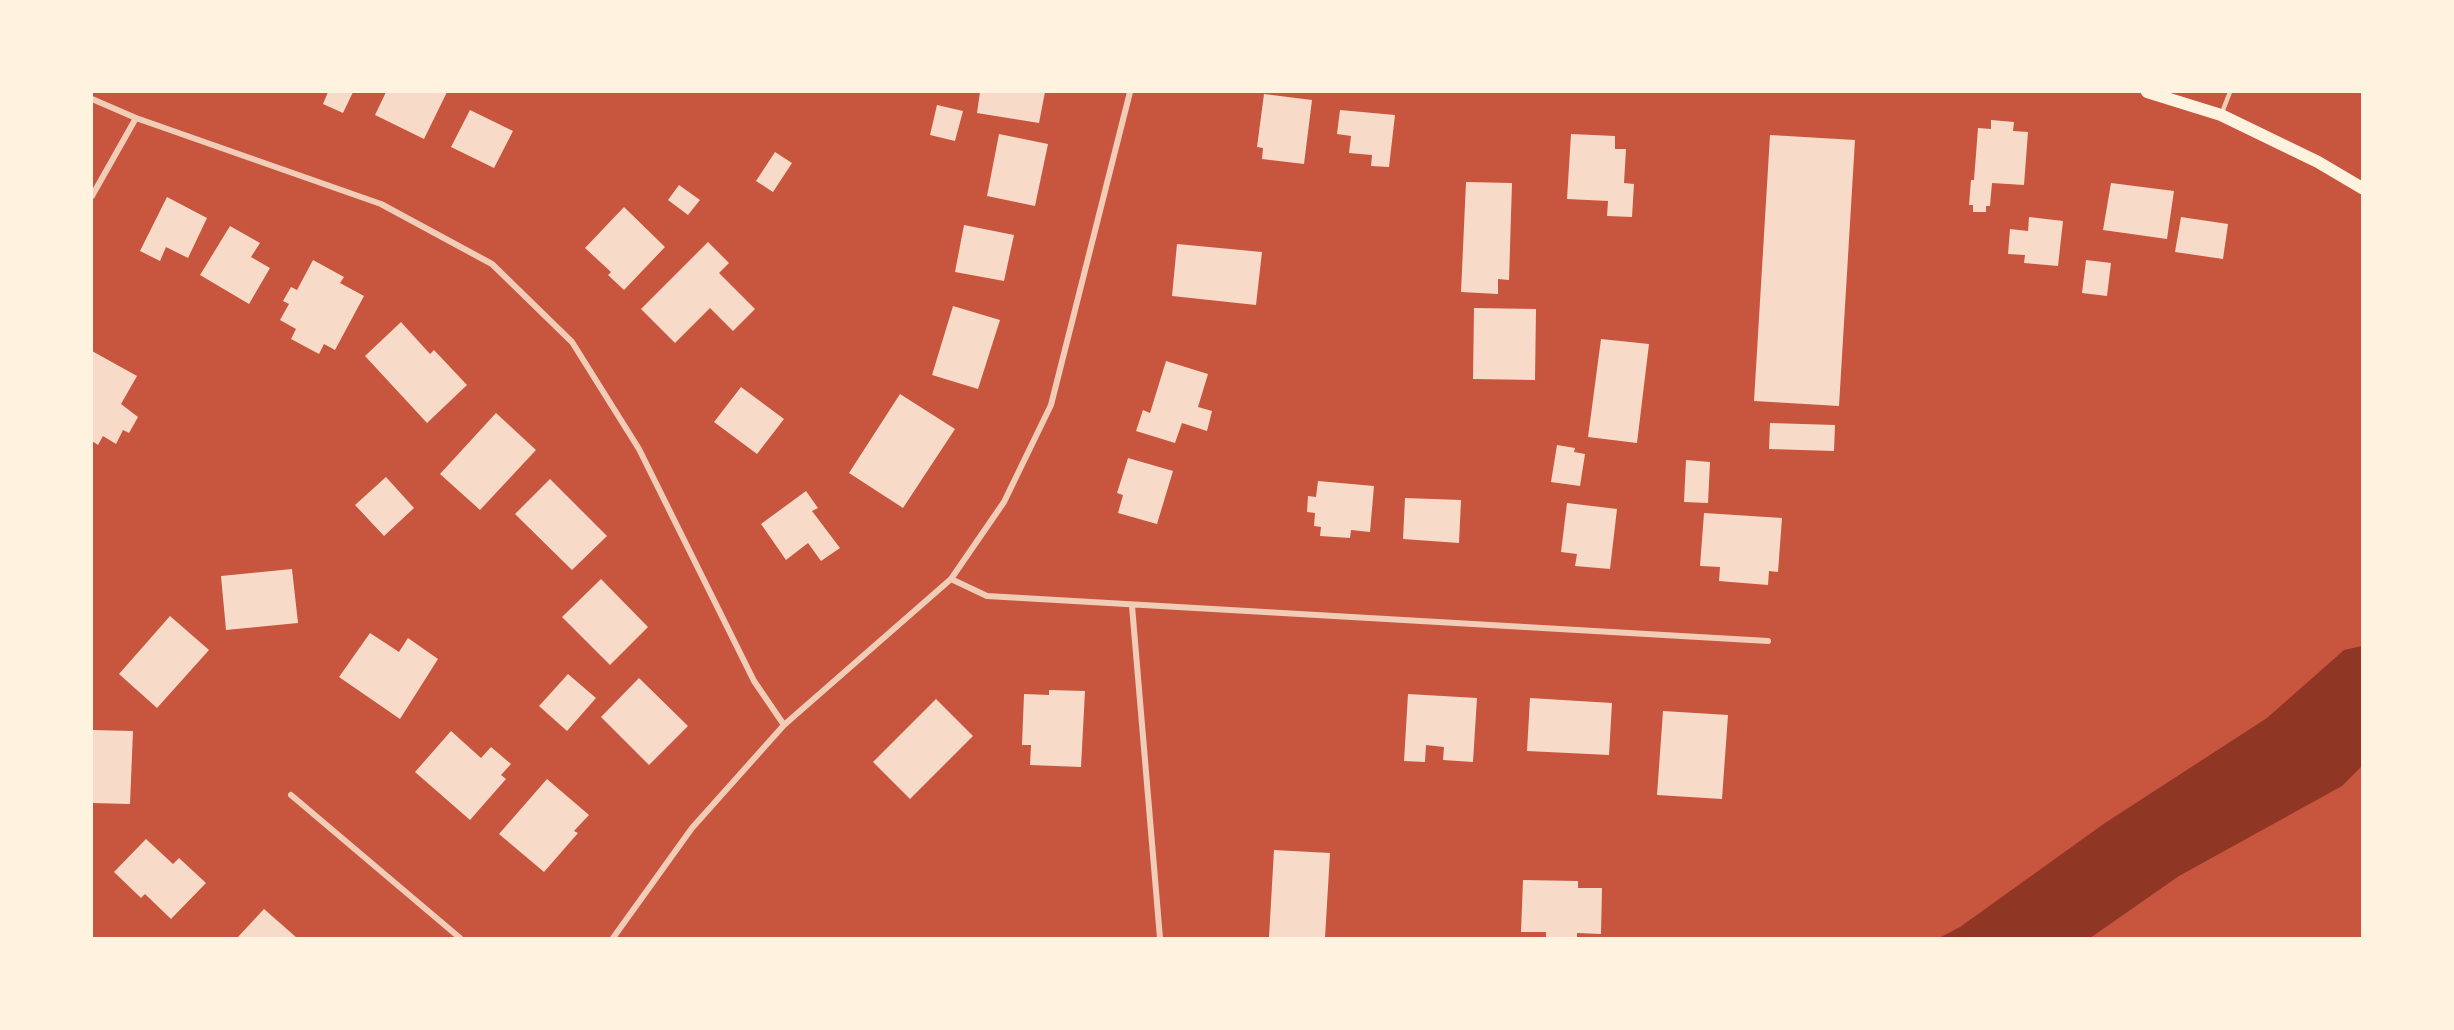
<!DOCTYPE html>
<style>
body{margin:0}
#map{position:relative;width:2454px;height:1030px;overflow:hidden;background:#c8553d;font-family:Bitter,serif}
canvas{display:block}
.frame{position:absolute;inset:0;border:93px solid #fff3e0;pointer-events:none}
</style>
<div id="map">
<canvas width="2454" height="1030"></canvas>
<div class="frame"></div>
</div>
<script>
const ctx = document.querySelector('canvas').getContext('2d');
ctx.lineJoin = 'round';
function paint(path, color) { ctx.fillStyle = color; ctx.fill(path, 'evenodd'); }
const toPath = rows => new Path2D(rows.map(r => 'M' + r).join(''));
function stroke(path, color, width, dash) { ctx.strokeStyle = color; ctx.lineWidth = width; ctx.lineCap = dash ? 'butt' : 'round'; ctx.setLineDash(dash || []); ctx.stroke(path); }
const water = toPath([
 [2362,646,2362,766,2342,786,2179,876,2090,938,1939,938,1960,927,2105,823,2267,718,2344,650]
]);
const building = toPath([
 [328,92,353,92,343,113,323,104],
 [386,92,447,92,424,139,375,115],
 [980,92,1045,92,1039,123,977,113],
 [1264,94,1312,100,1304,164,1262,159,1263,148,1257,147],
 [937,105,963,111,955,141,930,135],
 [470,110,513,131,494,168,451,147],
 [1340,110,1395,115,1389,167,1371,166,1372,155,1349,153,1351,136,1337,134],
 [1991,120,2014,122,2013,131,2028,132,2024,185,1992,183,1990,206,1986,206,1986,212,1973,212,1973,205,1969,205,1971,180,1974,180,1978,128,1991,129],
 [999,134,1048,144,1035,206,987,196],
 [1571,134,1615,136,1615,149,1626,149,1624,183,1634,184,1632,217,1607,216,1608,201,1567,199],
 [1770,135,1855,140,1839,406,1754,401],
 [775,152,792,163,773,192,756,181],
 [1466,182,1512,183,1509,280,1498,279,1498,294,1461,292],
 [2111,183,2174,191,2167,239,2103,230],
 [679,185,700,200,688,215,668,200],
 [167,197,207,218,188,258,166,247,160,261,140,251],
 [624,207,665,247,624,290,608,275,611,272,585,248],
 [2029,217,2063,221,2058,266,2024,263,2025,255,2008,254,2010,229,2028,231],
 [2181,217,2228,224,2223,259,2175,252],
 [964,225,1014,235,1004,281,955,272],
 [230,226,260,243,251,257,270,268,249,304,200,275],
 [708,242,729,263,719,273,755,309,733,331,710,308,675,343,641,309],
 [1177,244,1262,252,1256,305,1172,296],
 [313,260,344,277,340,283,364,296,335,350,324,344,319,354,291,339,296,329,280,320,289,304,283,301,291,287,297,290],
 [2086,260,2111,263,2107,296,2082,293],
 [953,306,1000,320,978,389,932,375],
 [1474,308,1536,309,1535,380,1473,379],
 [401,322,430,354,434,350,467,385,427,423,365,356],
 [1601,339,1649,344,1637,443,1588,437],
 [92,351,137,376,121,404,138,417,129,433,123,430,116,444,103,436,98,445,92,441],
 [1166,361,1208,374,1198,407,1212,411,1207,431,1182,423,1175,443,1136,431,1143,410,1150,413],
 [741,387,784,419,757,454,714,422],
 [900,394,955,429,903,508,849,473],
 [496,413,536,450,480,510,440,474],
 [1770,423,1835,425,1834,451,1769,449],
 [1557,445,1575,448,1574,452,1585,454,1580,486,1551,482],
 [1128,458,1173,471,1157,524,1118,513,1123,495,1117,493],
 [1686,460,1710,462,1708,503,1684,502],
 [386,477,414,508,384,536,355,505],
 [550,479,607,536,572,570,515,514],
 [1318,481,1374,486,1370,532,1351,530,1350,538,1320,536,1321,527,1314,526,1315,513,1307,512,1308,496,1316,497],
 [806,491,818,508,812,511,840,548,821,561,808,543,786,560,761,524],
 [1405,498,1461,500,1459,543,1403,539],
 [1567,503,1617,509,1610,569,1575,566,1577,554,1561,552],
 [1704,513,1782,518,1778,572,1769,571,1768,585,1719,581,1720,567,1700,566],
 [292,569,298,623,226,630,221,576],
 [601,579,648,627,610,665,562,617],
 [170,616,209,650,157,708,119,674],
 [370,633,399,652,408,638,438,659,400,719,339,677],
 [568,674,596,698,567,731,539,706],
 [639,678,688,726,649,765,601,717],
 [1049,690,1085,691,1081,767,1030,765,1031,745,1022,745,1024,694,1049,695],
 [1408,694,1477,698,1473,762,1443,760,1444,747,1426,745,1425,762,1404,761],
 [1530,698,1612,703,1609,755,1527,751],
 [936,699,973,736,910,799,873,762],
 [1663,711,1728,715,1722,799,1657,795],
 [92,730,133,731,130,804,92,803],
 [451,731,481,758,491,747,511,764,501,775,506,779,470,820,415,772],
 [547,779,589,815,574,831,578,833,544,872,499,834],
 [146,839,173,864,179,858,206,883,171,919,145,894,141,898,114,872],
 [1274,850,1330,853,1325,938,1269,937],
 [1523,880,1578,881,1578,888,1602,888,1601,934,1577,933,1577,938,1546,938,1546,932,1521,932],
 [264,909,297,938,237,938]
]);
const service = toPath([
 [2221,115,2230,92]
]);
const minor = toPath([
 [92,99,136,118,381,204,492,264,572,342,639,449,754,681,784,725],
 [92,196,136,118],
 [951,579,987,596,1768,641],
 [1132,606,1160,938],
 [291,795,460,938],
 [613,938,692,828,784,725,951,579,1004,502,1051,405,1130,92]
]);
const secondary = toPath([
 [2147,92,2221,115,2318,162,2362,188]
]);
paint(water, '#8f3625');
paint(building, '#f7dbc8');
stroke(service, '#f1ccb7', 4.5);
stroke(minor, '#f1ccb7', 6);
stroke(secondary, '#fff3e0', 12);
</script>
